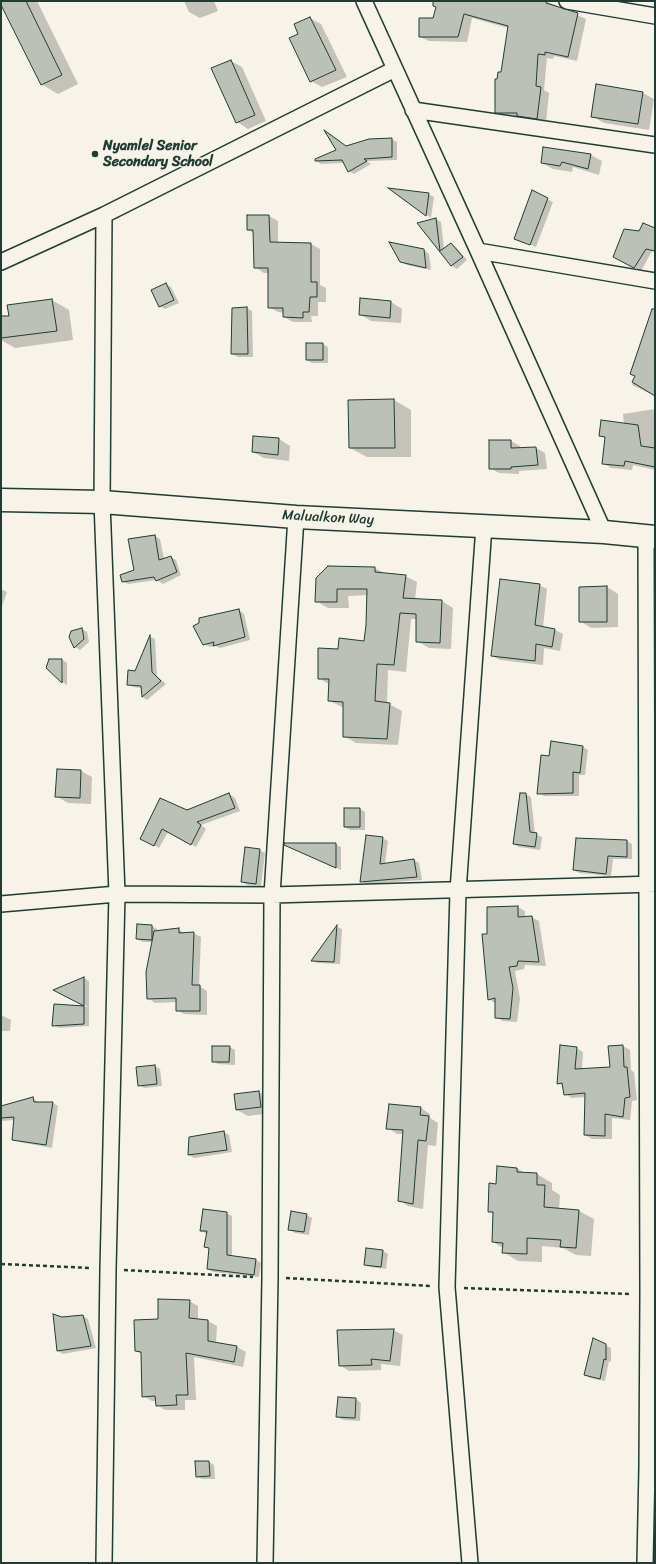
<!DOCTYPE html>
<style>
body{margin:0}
#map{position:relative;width:656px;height:1564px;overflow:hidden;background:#f7f3e8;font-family:Sriracha,sans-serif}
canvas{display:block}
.frame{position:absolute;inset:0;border:2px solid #1f3d34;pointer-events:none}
</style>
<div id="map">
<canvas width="656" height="1564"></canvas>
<div class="frame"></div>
</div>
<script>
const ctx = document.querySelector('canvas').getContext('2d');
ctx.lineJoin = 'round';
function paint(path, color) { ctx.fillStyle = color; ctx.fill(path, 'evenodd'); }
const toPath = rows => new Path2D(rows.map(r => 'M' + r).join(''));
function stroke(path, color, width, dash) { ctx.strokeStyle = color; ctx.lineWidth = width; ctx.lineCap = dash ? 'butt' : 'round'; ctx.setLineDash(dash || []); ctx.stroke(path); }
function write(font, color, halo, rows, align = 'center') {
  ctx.font = font + ' Sriracha,sans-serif'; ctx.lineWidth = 3; ctx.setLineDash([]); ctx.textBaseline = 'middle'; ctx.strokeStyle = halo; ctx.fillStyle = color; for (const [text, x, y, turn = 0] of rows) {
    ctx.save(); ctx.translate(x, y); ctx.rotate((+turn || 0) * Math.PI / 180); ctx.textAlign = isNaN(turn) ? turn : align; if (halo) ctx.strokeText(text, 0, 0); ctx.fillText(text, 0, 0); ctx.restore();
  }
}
const shadow = toPath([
 [1,1,37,1,78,84,58,94,41,84],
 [184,1,214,1,218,11,200,18,189,12],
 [438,1,546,1,586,19,577,61,554,56,553,59,547,58,544,90,549,93,546,123,526,120,521,117,504,117,496,112,497,80,502,73,508,28,472,18,467,42,429,41,420,37,434,19],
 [310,18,321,24,347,77,322,87,311,81,299,34],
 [231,61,242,67,266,121,248,129,237,122],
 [597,85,643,93,654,99,649,130,604,123,592,116],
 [327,132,347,147,391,139,397,142,397,160,367,161,371,164,354,174,349,171,344,163,321,164,316,161,338,151],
 [591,155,602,161,599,175,573,167,572,172,553,169,542,163],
 [392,190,428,194,434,197,431,218],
 [533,192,553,202,536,247,516,239],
 [248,216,269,216,278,221,278,244,311,244,320,249,320,285,326,288,326,302,318,302,318,316,311,316,312,322,293,322,284,317,284,313,278,312,269,307,269,273,264,273,255,267,254,233,248,230],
 [436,219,441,222,444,249,451,244,456,247,467,260,457,269,452,266,419,223],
 [655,230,655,252,652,251,641,271,614,256,640,232],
 [424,250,429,254,431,270,407,265,401,262],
 [166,284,171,287,179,303,165,309,159,306],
 [52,300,69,310,73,340,15,348,1,340,1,318,10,316],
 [391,302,402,309,401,323,371,321,360,314],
 [247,308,252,311,253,357,238,357,232,354,233,309],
 [655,313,655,396,632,385],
 [323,344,328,347,328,363,312,363,307,360],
 [394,400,411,410,411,457,367,457,350,448,349,401],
 [655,409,655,470,633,465,632,470,611,468,603,463,606,439,600,435,624,424,623,414],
 [279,439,290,446,289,461,264,458,253,452],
 [511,441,520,446,520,449,536,448,545,453,547,469,519,471,519,474,499,473,490,468],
 [155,536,160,539,164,559,171,557,176,560,181,575,163,584,157,580,128,584,122,581,135,570],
 [328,567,375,568,384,573,405,576,417,582,415,600,442,601,453,608,451,649,429,648,417,641,417,619,411,619,406,672,388,670,387,703,402,711,398,745,356,743,344,736,344,708,330,701,330,685,319,678,338,650,365,642,368,595,348,596,349,608,328,608,316,601],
 [539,585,547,589,543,628,555,630,563,634,560,651,544,648,543,665,500,660,492,656],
 [607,587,618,594,618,627,591,628,580,621],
 [1,589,7,592,1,609],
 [239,610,244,614,250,640,220,648,215,646,210,647,204,644],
 [82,629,87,632,89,642,80,650,75,647,70,637],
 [151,637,155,639,157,676,166,684,147,700,142,697,142,688,133,687,128,684,136,672],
 [63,660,67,663,67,685,62,682],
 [551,742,583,747,588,750,585,775,579,775,579,796,544,796,539,793,550,757],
 [81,771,92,777,91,804,68,803,56,796],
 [229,794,235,798,240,811,201,825,206,829,196,847,168,832,159,848,141,838,187,811],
 [525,794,531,797,535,834,542,837,540,850,519,847,514,844],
 [360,809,365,812,365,830,350,830,345,827],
 [382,838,388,841,385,864,414,860,419,863,422,880,366,884,361,881],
 [627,841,632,844,632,859,613,859,611,876,579,873,574,870],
 [335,844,341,847,341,870,291,847],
 [259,850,265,853,261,886,247,885,242,881],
 [518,907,525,911,525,918,531,917,539,921,546,966,525,965,524,969,515,971,520,999,517,1022,503,1021,496,1017,496,1004,489,999,488,935],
 [138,925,152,926,157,929,157,932,178,929,186,934,193,933,201,937,199,986,207,991,207,1015,184,1014,177,1010,177,1002,155,1003,148,998,153,942,143,942,137,939],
 [337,927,342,929,340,964,317,963,312,960],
 [84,978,89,981,89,1026,59,1028,53,1025,55,1005,88,1007,56,990],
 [1,1015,11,1020,10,1031,1,1031],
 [623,1046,630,1050,631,1070,634,1072,637,1100,632,1101,630,1120,612,1118,612,1139,592,1139,585,1135,586,1097,572,1098,565,1094,564,1086,558,1083,576,1048,583,1052,582,1070,611,1068],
 [229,1047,235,1050,235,1065,218,1064,213,1061],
 [155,1066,160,1069,162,1086,144,1088,139,1085],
 [259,1092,270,1098,272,1113,248,1116,237,1110,235,1095],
 [33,1098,39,1103,53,1103,58,1106,52,1148,19,1142,13,1139,14,1120,1,1121,1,1108],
 [421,1108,430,1114,430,1118,438,1123,436,1146,428,1145,423,1209,408,1206,399,1200,403,1134,397,1134,388,1128],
 [224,1132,229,1135,232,1152,194,1158,189,1155],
 [498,1167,517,1168,526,1174,537,1174,552,1183,552,1190,560,1195,559,1209,579,1211,594,1219,591,1256,576,1255,563,1248,542,1246,542,1262,518,1261,503,1252,503,1248,493,1242,494,1214,489,1211,497,1185],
 [226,1213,232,1216,232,1257,256,1260,261,1263,259,1277,213,1272,208,1269,210,1249,205,1246,207,1234,201,1231],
 [306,1215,312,1218,309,1235,295,1233,289,1229],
 [383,1251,388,1254,386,1269,370,1267,365,1264],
 [189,1301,198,1306,198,1320,208,1321,217,1326,216,1343,237,1347,246,1352,243,1367,194,1357,196,1400,185,1400,185,1410,165,1410,157,1405,156,1401,152,1401,143,1396,142,1354,136,1351,159,1320],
 [83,1316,88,1319,96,1348,63,1354,58,1351,61,1318],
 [393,1330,403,1335,400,1366,381,1364,381,1370,349,1371,340,1365],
 [605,1345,611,1348,611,1362,609,1361,605,1381,590,1378,585,1375],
 [356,1399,361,1403,360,1421,343,1420,337,1417],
 [196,1462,209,1462,214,1465,215,1479,202,1479,196,1476]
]);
const building = toPath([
 [1,1,26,1,62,75,41,85,1,5,1,1],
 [433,1,546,1,546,3,578,13,568,57,545,52,545,55,538,54,536,86,541,87,537,119,517,116,517,113,495,113,495,79,497,79,498,72,501,72,508,26,464,14,458,37,419,37,419,18,433,18,436,7,433,6,433,1],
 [310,17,336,70,310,82,289,38,298,34,294,24,310,17],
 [231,60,255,115,236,123,211,68,231,60],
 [596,84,643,92,638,124,591,117,596,84],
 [324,130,346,146,369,139,392,138,392,157,364,159,367,161,348,172,342,160,315,161,315,159,336,150,324,130],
 [543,147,591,154,588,169,562,162,560,166,541,163,543,147],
 [388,188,429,193,426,216,388,188],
 [532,190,548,198,530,245,514,239,532,190],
 [247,215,269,215,270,242,311,243,311,282,317,282,317,297,310,297,309,312,303,312,303,318,283,317,283,308,268,308,268,268,254,268,253,230,247,230,247,215],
 [436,218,440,251,451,243,463,257,451,266,417,223,436,218],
 [643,223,655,228,655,251,646,249,634,268,613,257,624,229,639,231,643,223],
 [389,242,424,249,426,268,400,262,389,242],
 [166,283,174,300,159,307,151,290,166,283],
 [360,298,391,301,390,318,359,315,360,298],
 [52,299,57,331,1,338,1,316,9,316,7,305,52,299],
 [247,307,248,354,231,354,232,308,247,307],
 [652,309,655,309,655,396,632,382,635,376,630,374,652,309],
 [306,343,323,343,323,360,306,360,306,343],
 [394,399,395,448,349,448,348,400,394,399],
 [601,420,638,425,641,446,655,448,655,467,625,461,624,466,602,464,605,437,599,436,601,420],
 [253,436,279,438,278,455,252,452,253,436],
 [489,440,511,440,511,448,536,447,538,465,511,467,511,469,489,469,489,440],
 [155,535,159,560,171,556,177,572,156,581,154,577,122,582,120,575,134,570,128,539,155,535],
 [328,566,375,567,375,572,406,575,403,598,442,600,440,643,416,642,416,614,400,613,394,665,377,664,375,701,390,703,387,739,343,737,343,702,328,701,329,679,318,679,318,648,338,649,339,638,364,641,366,625,367,589,337,589,337,602,315,602,316,578,328,566],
 [500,579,540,584,535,625,555,629,552,647,536,644,535,661,491,656,500,579],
 [607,586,607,622,579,622,579,587,607,586],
 [239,609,245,637,213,646,214,642,203,645,193,626,199,623,199,618,239,609],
 [82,628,84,639,74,648,69,637,71,631,82,628],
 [150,635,152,672,161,681,142,697,141,686,127,685,128,670,135,671,150,635],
 [49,659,62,659,62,683,46,668,49,659],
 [551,741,583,746,580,773,573,772,573,793,537,794,541,755,549,756,551,741],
 [57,769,81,770,80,798,55,797,57,769],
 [229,793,235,808,197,822,201,825,191,845,162,829,154,846,140,839,160,798,187,810,229,793],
 [520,793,526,793,530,832,537,833,535,847,513,844,520,793],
 [344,808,360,808,360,827,344,827,344,808],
 [366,835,383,837,380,864,414,859,417,877,360,882,366,835],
 [576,838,627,840,627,857,608,856,606,874,573,870,576,838],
 [284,843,336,843,336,868,284,845,284,843],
 [245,847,260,849,256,884,241,882,245,847],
 [518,906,518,917,532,916,539,962,518,961,517,966,509,967,513,988,510,1019,495,1018,495,998,488,1000,482,934,487,934,487,907,518,906],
 [137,924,152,925,152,940,136,939,137,924],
 [337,925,334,962,311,961,337,925],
 [179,928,179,933,194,932,192,985,200,985,200,1011,176,1011,176,998,147,999,146,972,154,931,179,928],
 [84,977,84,1024,52,1026,54,1004,84,1006,53,990,84,977],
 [560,1045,577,1047,575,1069,610,1067,608,1046,623,1045,624,1067,627,1067,630,1097,625,1098,623,1117,605,1114,605,1136,584,1135,585,1093,564,1095,562,1083,557,1084,560,1045],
 [212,1046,230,1046,229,1062,212,1062,212,1046],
 [155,1065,157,1084,138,1086,136,1067,155,1065],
 [259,1091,261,1107,236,1110,234,1094,259,1091],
 [33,1097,34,1102,53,1102,46,1145,12,1140,14,1117,1,1118,1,1106,33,1097],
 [389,1104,421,1107,420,1115,429,1116,426,1141,418,1140,413,1204,398,1201,403,1130,386,1129,389,1104],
 [224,1131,227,1150,188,1155,189,1137,224,1131],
 [497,1166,517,1168,517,1172,537,1173,537,1185,545,1185,544,1207,579,1210,576,1248,560,1247,561,1240,527,1238,527,1254,502,1253,503,1243,492,1242,493,1212,488,1212,489,1183,496,1184,497,1166],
 [203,1209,227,1212,227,1255,256,1259,254,1275,207,1269,209,1248,204,1247,207,1231,200,1231,203,1209],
 [291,1211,307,1214,304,1232,288,1230,291,1211],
 [366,1248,383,1250,381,1267,364,1265,366,1248],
 [158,1299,190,1300,189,1318,208,1320,208,1341,237,1346,234,1362,186,1353,188,1395,176,1395,177,1405,156,1406,155,1396,142,1397,141,1352,135,1351,134,1320,158,1319,158,1299],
 [53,1314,62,1317,83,1315,91,1346,57,1351,53,1314],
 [394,1329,390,1361,371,1359,372,1365,339,1366,337,1330,394,1329],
 [593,1338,606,1344,606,1360,604,1359,600,1379,584,1375,593,1338],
 [338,1397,356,1398,355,1418,336,1417,338,1397],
 [195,1461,209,1461,210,1476,196,1477,195,1461]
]);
const path = toPath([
 [1,1264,91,1268],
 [124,1270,253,1277],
 [286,1278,431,1286],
 [464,1288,631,1294]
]);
const minor = toPath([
 [364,1,478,251,604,532],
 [567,1,655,16],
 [413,110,655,145],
 [478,251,655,281],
 [1,262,104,215,395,69],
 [1,904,117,894,272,895,655,884],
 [104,1563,108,1269,117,894,102,502,104,215],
 [265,1563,270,1278,272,895,296,517],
 [470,1563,447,1287,458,891,484,526],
 [645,1563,647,1467,648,1294,646,536]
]);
const primary = toPath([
 [1,500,102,502,296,517,604,532,655,537]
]);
const markers = [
 [95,154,4,"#1f3d34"]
];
const poiNames = [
 ["Nyamlel Senior",103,146],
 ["Secondary School",103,162]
];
const streetNames = [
 ["Malualkon Way",328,518,3]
];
paint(shadow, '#0003');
paint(building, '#bbc1b6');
stroke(building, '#1f3d34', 1);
stroke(minor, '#1f3d34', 18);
stroke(primary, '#1f3d34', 25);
stroke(path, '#1f3d34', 2.5, [4, 3]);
stroke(minor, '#f7f3e8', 15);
stroke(primary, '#f7f3e8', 22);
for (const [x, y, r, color] of markers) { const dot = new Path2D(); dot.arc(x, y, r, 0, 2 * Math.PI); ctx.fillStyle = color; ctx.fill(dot); stroke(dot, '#f7f3e8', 1.5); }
write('bold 14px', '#1f3d34', '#f7f3e8', poiNames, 'left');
write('14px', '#1f3d34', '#f7f3e8', streetNames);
</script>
